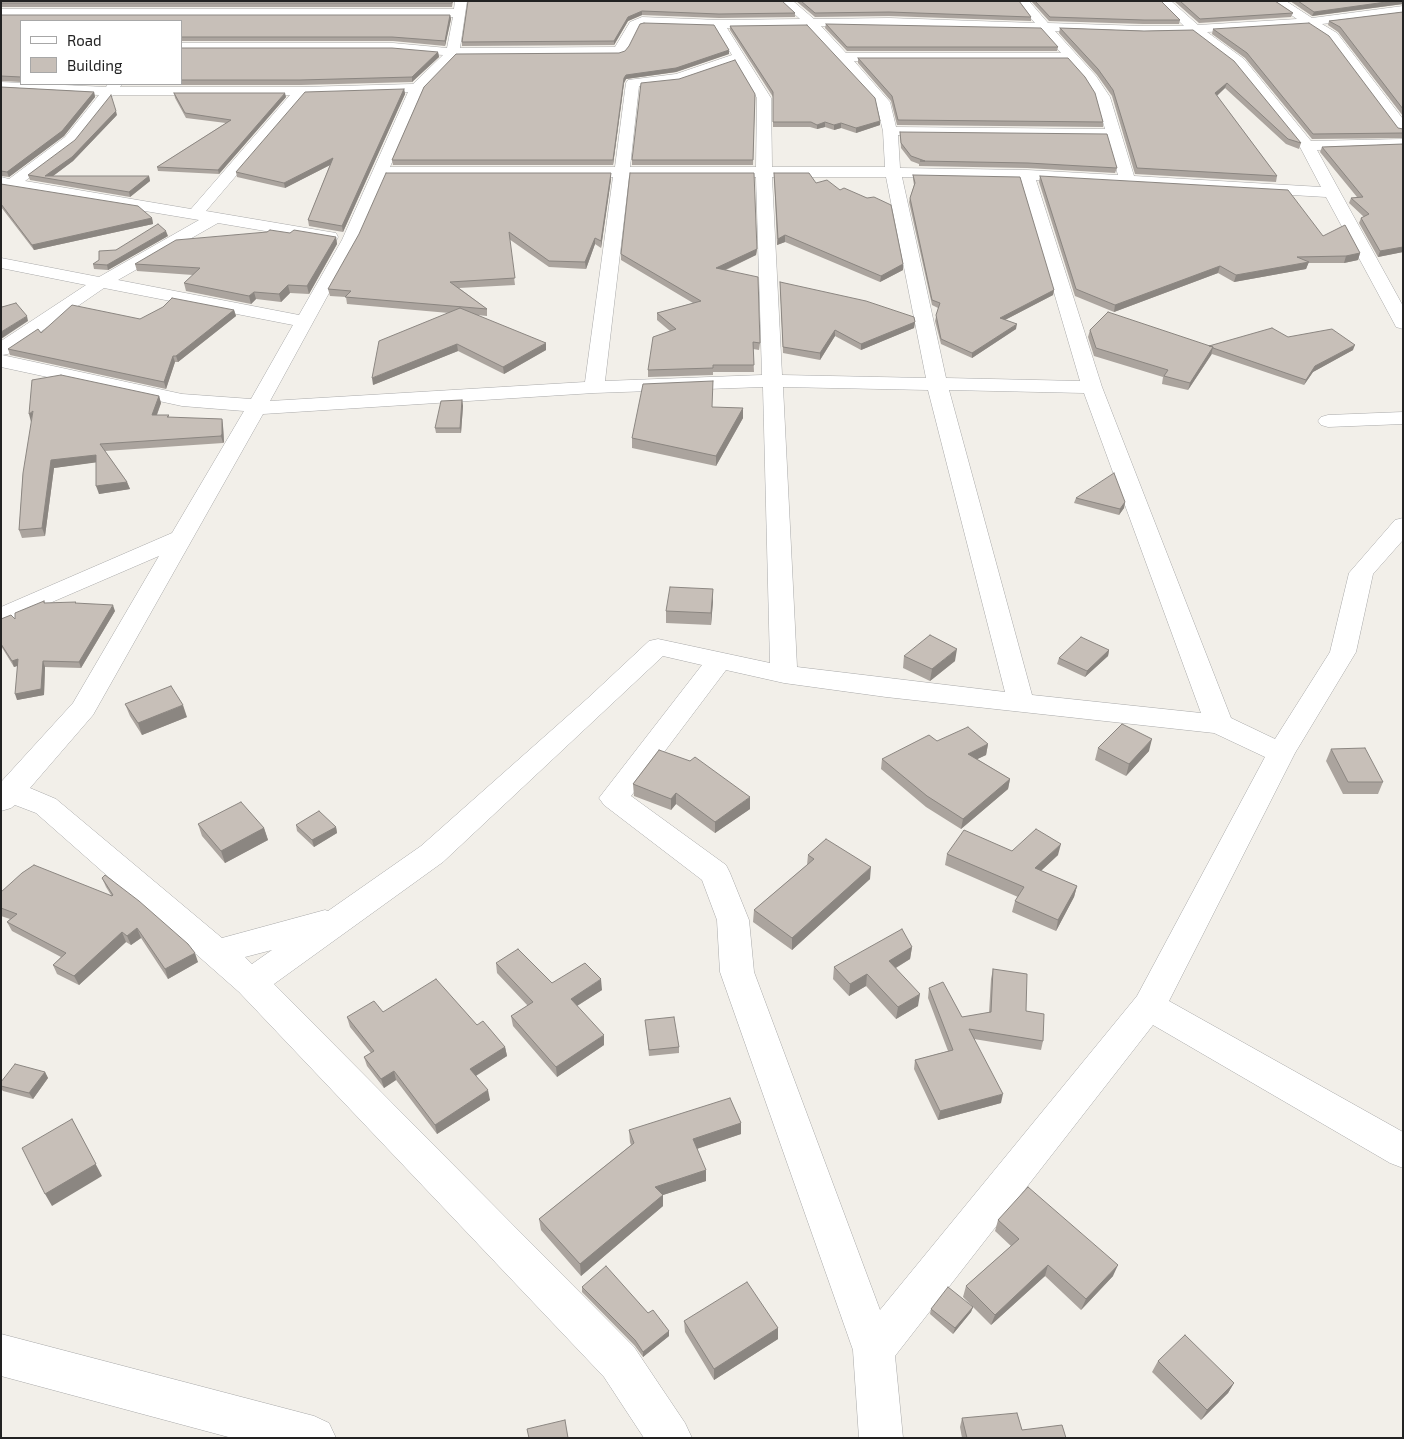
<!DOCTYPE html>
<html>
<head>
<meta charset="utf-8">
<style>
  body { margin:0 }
  #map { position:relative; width:1404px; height:1439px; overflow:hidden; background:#f2efe9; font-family:"Exo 2",sans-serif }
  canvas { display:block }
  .frame { position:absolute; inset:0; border:2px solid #222; pointer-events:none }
  .legend { position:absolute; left:20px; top:20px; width:162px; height:65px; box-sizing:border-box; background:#fff; border:1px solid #a7a7a7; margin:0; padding:6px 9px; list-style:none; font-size:15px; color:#222 }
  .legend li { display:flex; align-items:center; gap:10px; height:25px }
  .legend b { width:25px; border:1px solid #a7a7a7 }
</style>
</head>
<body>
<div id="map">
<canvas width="1404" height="1439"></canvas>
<div class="frame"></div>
<ul class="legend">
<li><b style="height:6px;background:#fff"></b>Road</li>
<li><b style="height:14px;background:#c7bfb8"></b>Building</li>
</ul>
</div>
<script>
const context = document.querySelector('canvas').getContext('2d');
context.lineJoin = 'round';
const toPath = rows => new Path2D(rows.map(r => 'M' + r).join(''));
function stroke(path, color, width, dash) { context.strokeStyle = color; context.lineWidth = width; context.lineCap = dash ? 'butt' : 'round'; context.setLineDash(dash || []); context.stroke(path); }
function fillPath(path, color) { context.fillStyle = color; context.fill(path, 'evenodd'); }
const minor = toPath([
  [455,1,467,1,460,48,615,47,630,22,642,17,719,20,800,19,780,1,793,1,814,19,889,18,1035,23,1016,1,1029,1,1048,23,1143,26,1184,26,1158,1,1171,1,1198,25,1297,19,1271,1,1286,1,1312,18,1403,6,1403,14,1322,24,1337,33,1403,119,1403,133,1398,132,1329,39,1308,26,1207,32,1244,59,1311,141,1403,139,1403,147,1317,150,1403,306,1403,329,1396,327,1394,323,1326,197,1036,180,1102,387,1231,718,1275,739,1330,652,1349,573,1395,520,1403,518,1403,540,1373,574,1356,652,1295,753,1169,1001,1403,1132,1403,1168,1390,1163,1153,1025,895,1356,903,1438,859,1438,853,1350,720,972,717,920,702,880,604,805,599,798,702,665,663,656,443,862,274,984,634,1347,685,1423,692,1438,644,1438,604,1377,239,992,36,813,15,805,11,808,1,811,1,782,73,703,159,556,1,624,1,607,172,533,244,411,182,406,1,367,1,341,86,285,1,268,1,258,99,277,199,220,1,187,1,177,9,179,65,137,99,95,1,90,1,82,106,87,108,84,122,84,120,87,301,87,413,84,443,55,393,51,181,51,181,43,393,43,447,48,453,17,1,17,1,9,454,9,455,1],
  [644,25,715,27,732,55,676,74,628,80,626,83,615,167,390,167,423,90,456,56,619,55,624,54,628,49,639,27,644,25],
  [821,26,889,26,1041,30,1061,53,846,53,821,26],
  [808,27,876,102,883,131,885,167,772,167,771,98,727,28,808,27],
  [1055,31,1143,34,1192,33,1234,65,1300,147,1321,187,1134,176,1110,97,1096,76,1055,31],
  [854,61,1068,61,1086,81,1096,97,1105,129,896,127,890,102,854,61],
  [736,62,757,98,756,167,630,167,639,86,678,82,736,62],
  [408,92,342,240,299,315,118,280,218,223,330,242,336,241,338,237,336,233,330,232,206,211,305,95,408,92],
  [113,95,290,95,191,209,25,181,75,143,113,95],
  [898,135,1107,137,1118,175,1027,170,900,168,898,135],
  [386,177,613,177,585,382,270,401,358,240,386,177],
  [629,177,756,177,762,375,605,381,629,177],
  [772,177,886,177,926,378,782,375,772,177],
  [902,177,1021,180,1080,381,946,378,902,177],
  [104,288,293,325,251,399,182,394,2,355,8,354,104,288],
  [763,387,770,663,658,639,649,641,588,698,421,846,328,911,325,910,222,938,56,799,30,788,93,715,263,414,594,393,763,387],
  [783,387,928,390,1005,692,797,667,783,387],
  [949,390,1084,393,1201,713,1032,695,949,390],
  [726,670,784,683,886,697,1214,733,1265,757,1137,996,880,1310,754,972,749,920,730,873,726,865,631,796,726,670],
  [272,950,252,964,245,957,272,950],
  [1403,412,1403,424,1328,427,1321,425,1318,421,1321,417,1328,415,1403,412],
  [1,1334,314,1416,329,1423,336,1438,232,1438,1,1376,1,1334]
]);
stroke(minor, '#a9a9a9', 1);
fillPath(minor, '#fff');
fillPath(toPath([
  [1,1,453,1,452,7,1,7],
  [468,1,795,13,795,17,719,18,642,15,628,21,614,45,462,46,462,42],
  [796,1,1019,1,1031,17,1031,21,889,16,815,17],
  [1031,1,1161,1,1180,20,1179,24,1143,24,1049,21],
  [1174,1,1275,1,1293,13,1291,17,1199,23],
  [1290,1,1403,1,1403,4,1312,16],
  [1403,12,1403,116,1338,32,1328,25,1329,21],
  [1,15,450,15,451,19,445,46,393,41,181,41,181,21,21,21,21,82,1,81],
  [826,24,1058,47,1057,51,847,51,825,28],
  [730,26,880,125,856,133,841,128,834,130,825,127,817,129,810,127,773,127,773,97,730,30],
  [1060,28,1144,31,1193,30,1301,143,1299,149,1286,144,1225,88,1217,96,1277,176,1276,182,1135,174,1112,96,1097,75,1059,33],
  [1213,29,1398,128,1403,129,1403,138,1312,139,1245,58,1212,34],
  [181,48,438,52,439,57,412,82,301,85,179,85,177,84,181,84],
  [729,54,676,72,626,79,624,83,613,165,393,165,392,160,424,87],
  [858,58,1103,122,1103,127,897,125,891,101,858,63],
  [74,84,106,84,105,85],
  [1,87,94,92,95,97,64,136,9,177,1,176],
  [404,89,405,94,343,232,309,226,308,220,330,165,285,188,237,177,236,172],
  [174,93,286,97,219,174,158,171,157,167,226,123,186,118,175,98],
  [755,94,753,165,632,165,632,160],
  [117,115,73,161,53,176,149,176,150,181,130,197,30,180,28,175],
  [900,132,1117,168,1115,173,1027,168,919,166,919,164,911,161,901,148],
  [1403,144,1403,252,1378,257,1359,223,1361,218,1364,217,1349,203,1351,198,1357,197,1320,152,1322,147],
  [774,173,816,183,867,198,903,270,880,282,785,242,777,245],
  [913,175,1054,290,1053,295,1005,320,1016,329,972,358,941,344,935,321,938,308,932,305,909,202,910,198,914,185,913,179],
  [1040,176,1323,236,1360,253,1358,260,1344,263,1308,263,1306,269,1234,282,1218,273,1114,312,1075,296,1039,182],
  [611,179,601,248,595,244,586,269,549,267,509,239,515,285,459,288,487,309,487,316,477,315,546,350,504,374,458,351,373,385,449,313,347,304,346,297,330,296,328,289],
  [1,184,152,218,153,224,34,250,1,207],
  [290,233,336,237,337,244,309,294,290,293,281,302,256,299,251,304,186,291,184,283,193,275,137,271,135,264],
  [168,236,108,270,94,269,93,264,116,250],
  [757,249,756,255,726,270,760,343,759,350,753,349,754,372,713,372,713,375,648,377,648,370,670,331,657,320,657,313,693,303,621,260,621,254],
  [780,282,915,322,914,328,861,350,835,336,820,360,783,353],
  [234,310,236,316,178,362,175,362,166,389,10,355,8,349,41,333,140,319],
  [1090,330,1209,346,1288,337,1353,350,1313,372,1304,385,1212,354,1188,390,1162,384,1163,377,1094,356,1088,337],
  [159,396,161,403,157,415,169,415,169,418,222,419,223,426,224,442,223,443,105,451,127,482,130,489,99,494,96,462,54,468,45,536,22,538,19,530,23,473],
  [462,400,463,406,461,433,436,433,435,428],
  [743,408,743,418,716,466,632,448,632,438],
  [1076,498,1125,502,1124,508,1119,515,1074,503],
  [44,601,45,603,76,604,115,611,81,668,45,667,44,695,17,700,17,666,14,667,1,646,1,619,15,619],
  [713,601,711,625,666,623,666,611],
  [1109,650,1108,656,1085,677,1057,664,1059,658],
  [904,656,955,661,930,681,903,668],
  [125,704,187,717,142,735,130,716],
  [937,741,988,744,986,755,977,759,1010,779,1008,789,961,829,926,807,881,769,882,759],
  [1098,748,1149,751,1126,776,1095,760],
  [1331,749,1383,782,1378,794,1343,794,1326,761],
  [659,750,750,809,715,833,676,804,671,810,634,796,633,784],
  [198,824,264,828,268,840,225,863,202,836],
  [296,825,336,827,337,833,314,847,297,831],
  [1012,851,1058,855,1041,871,1077,886,1074,897,1056,931,1012,912,1015,901,1018,897,945,865,947,854],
  [808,855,870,879,792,950,753,922,754,910,807,865],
  [102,878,198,962,168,979,141,938,131,945,126,942,79,985,57,974,53,965,61,957,12,931,7,922,10,919,1,916,1,892,111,895,106,887],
  [912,947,910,959,896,968,918,1006,896,1019,866,986,849,996,833,979,834,967],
  [496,963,552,983,602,990,577,1006,604,1045,557,1077,513,1026,511,1016,528,1006,497,973],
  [993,969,1026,1011,1043,1041,1041,1050,974,1039,1001,1103,938,1120,914,1069,915,1060,948,1051,928,998,929,988,962,1017,989,1013,991,979],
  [383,1012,477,1025,505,1047,507,1056,476,1076,490,1100,437,1134,396,1080,384,1088,367,1066,364,1057,371,1053,350,1027,347,1017],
  [646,1026,679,1047,679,1053,649,1056],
  [45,1072,48,1078,33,1099,3,1091,1,1089,1,1082],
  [741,1123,741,1134,697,1149,706,1181,663,1195,663,1206,581,1276,541,1230,539,1219,631,1145,630,1142,629,1130],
  [998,1220,1113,1276,1081,1310,1045,1276,991,1325,973,1307,971,1312,953,1334,930,1314,931,1309,973,1307,963,1297,966,1286,1011,1246,995,1231],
  [582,1287,669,1331,669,1336,643,1357,635,1346,582,1292],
  [684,1321,778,1328,778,1339,714,1380,685,1332],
  [1158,1361,1234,1383,1228,1393,1201,1420,1152,1372],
  [962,1418,1022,1430,1066,1438,962,1438,960,1427]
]), '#aba49e');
fillPath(toPath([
  [1393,1,1403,1,1403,4,1312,16,1314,12],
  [642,11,642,15,628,21,614,45,614,41,628,17],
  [450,15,451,19,445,46,445,41],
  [729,50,729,54,676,72,626,79,624,83,613,165,613,160,624,78,626,75],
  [438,52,439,57,412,82,412,77],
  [1227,83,1225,88,1213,99,1215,93],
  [404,89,405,94,343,232,342,226],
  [94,92,95,97,64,136,9,177,7,172],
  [285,93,286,97,219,174,218,170],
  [116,111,117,115,73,161,49,179,45,176],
  [880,121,880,125,856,133,856,128],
  [825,122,825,127,817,129,817,125],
  [841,123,841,128,834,130,834,125],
  [333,158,334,163,285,188,284,183],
  [611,173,611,179,601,248,601,241],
  [149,176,150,181,130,197,129,192],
  [152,218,153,224,34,250,32,245],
  [166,231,168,236,108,270,107,265],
  [785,235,785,242,777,245,778,239],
  [336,237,337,244,309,294,307,286],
  [595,238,595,244,586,269,585,262],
  [1403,247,1403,252,1378,257,1380,251],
  [757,249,756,255,716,274,716,268],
  [1360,253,1358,260,1344,263,1346,256],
  [1309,262,1306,269,1234,282,1236,275],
  [903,264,903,270,880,282,881,276],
  [1220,266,1218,273,1114,312,1115,305],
  [288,285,290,293,281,302,279,294],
  [1054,290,1053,295,999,323,1000,318],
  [254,292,256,299,251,304,249,296],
  [234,310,236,316,178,362,176,356],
  [27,316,28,321,1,339,1,332],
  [915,322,914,328,861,350,861,344],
  [1017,324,1016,329,972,358,972,353],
  [835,330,835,336,820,360,820,353],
  [546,343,546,350,504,374,503,367],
  [457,344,458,351,373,385,372,378],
  [1355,345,1353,350,1313,372,1304,385,1306,380,1315,366],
  [1213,347,1211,355,1188,390,1190,383],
  [173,356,175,362,166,389,164,382],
  [159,396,161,403,154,422,152,415],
  [462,400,463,406,461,433,460,428],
  [743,408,743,418,716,466,716,456],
  [33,411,31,422,29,414],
  [222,419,223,426,224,442,223,443,221,436],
  [96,455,99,462,54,468,45,536,42,528,51,460],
  [127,482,130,489,99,494,96,486],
  [1125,502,1124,508,1119,515,1120,509],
  [713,589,713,601,711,625,711,613],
  [113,605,115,611,81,668,79,662],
  [957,649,955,661,930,681,932,669],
  [1109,650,1108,656,1085,677,1087,671],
  [18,659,20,665,14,667,12,661],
  [43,661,45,667,44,695,17,700,15,694],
  [183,705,187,717,142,735,138,723],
  [1152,739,1149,751,1126,776,1129,764],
  [988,744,986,755,967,764,968,754],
  [1010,779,1008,789,961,829,963,819],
  [676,793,676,804,671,810,671,799],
  [750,797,750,809,715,833,715,822],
  [336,827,337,833,314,847,312,840],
  [264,828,268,840,225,863,221,851],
  [1061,844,1058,855,1032,879,1035,868],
  [871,867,870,879,792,950,792,938],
  [1077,886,1074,897,1056,931,1058,920],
  [137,928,141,938,131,945,127,936],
  [122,932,126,942,79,985,74,976],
  [912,947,910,959,887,973,889,961],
  [195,953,198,962,168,979,165,969],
  [867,974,866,986,849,996,850,984],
  [601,979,602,990,572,1009,571,999],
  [920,994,918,1006,896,1019,898,1007],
  [604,1035,604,1045,557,1077,556,1067],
  [505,1047,507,1056,472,1078,470,1069],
  [394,1071,396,1080,384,1088,381,1079],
  [45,1072,48,1078,33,1099,29,1093],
  [488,1090,490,1100,437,1134,435,1125],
  [1003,1094,1001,1103,938,1120,940,1111],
  [72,1119,102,1176,52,1206,45,1194],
  [741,1123,741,1134,693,1150,693,1139],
  [706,1170,706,1181,663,1195,663,1206,581,1276,580,1264,655,1187],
  [1048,1265,1045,1276,991,1325,995,1315],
  [1118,1265,1113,1276,1081,1310,1086,1299],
  [973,1307,971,1312,953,1334,955,1328],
  [778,1328,778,1339,714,1380,714,1369],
  [669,1331,669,1336,643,1357,643,1352],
  [1234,1383,1228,1393,1201,1420,1207,1410]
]), '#8b8681');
const building = toPath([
  [1,1,452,1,452,3,1,3,1,1],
  [468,1,782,1,795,13,719,14,642,11,628,17,614,41,462,42,468,1],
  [801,1,1019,1,1031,17,889,12,815,13,801,1],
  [1035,1,1161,1,1180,20,1144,20,1050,17,1035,1],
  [1180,1,1275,1,1293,13,1200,19,1180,1],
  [1298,1,1393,1,1314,12,1298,1],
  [1403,12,1403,109,1340,27,1329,21,1403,12],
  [1,15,450,15,445,41,392,37,181,37,181,21,21,21,21,77,1,76,1,15],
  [644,23,714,25,729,50,676,68,626,75,624,78,613,160,392,160,424,87,456,54,619,53,625,51,629,46,640,24,644,23],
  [1309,23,1329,36,1398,128,1403,129,1403,133,1313,134,1247,53,1213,29,1309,23],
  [826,24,1041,28,1058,47,847,47,826,24],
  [807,25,875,98,880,121,856,128,841,123,834,125,825,122,817,125,811,122,773,122,773,92,730,26,807,25],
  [1060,28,1144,31,1193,30,1234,61,1301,143,1288,139,1227,83,1215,93,1277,176,1137,168,1113,90,1098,69,1060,28],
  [181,48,392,48,438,52,412,77,300,80,181,80,181,48],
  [858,58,1068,58,1085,77,1095,93,1103,122,898,120,892,96,858,58],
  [735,60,755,94,753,160,632,160,641,83,679,79,735,60],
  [1,87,94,92,62,131,7,172,1,171,1,87],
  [404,89,342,226,308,220,333,158,284,183,236,172,305,92,404,89],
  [174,93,285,93,218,170,157,167,231,120,185,113,174,93],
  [111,95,116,111,72,157,45,176,149,176,129,192,28,175,75,140,111,95],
  [900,132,1107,134,1117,168,1028,163,920,161,925,161,911,156,901,143,900,132],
  [1403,144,1403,247,1380,251,1361,218,1369,214,1351,198,1363,197,1322,147,1403,144],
  [386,173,611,173,601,241,595,238,585,262,549,261,509,232,515,278,450,282,487,309,345,297,351,291,328,289,359,234,386,173],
  [630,173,754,173,757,249,716,268,758,277,760,343,753,342,754,365,713,365,713,368,648,370,653,337,676,329,657,313,701,301,621,254,630,173],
  [774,173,809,173,816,183,827,180,840,190,844,188,867,198,874,197,891,205,903,264,881,276,785,235,778,239,774,173],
  [913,175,1020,177,1054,290,1000,318,1017,324,972,353,941,339,936,315,940,303,932,300,910,198,915,183,913,175],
  [1040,176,1288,190,1323,236,1345,225,1360,253,1346,256,1297,257,1309,262,1236,275,1220,266,1115,305,1076,289,1040,176],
  [1,184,138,206,152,218,32,245,1,204,1,184],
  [158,224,166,231,107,265,93,264,99,260,99,251,116,250,158,224],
  [270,230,290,233,294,230,336,237,307,286,288,285,279,294,254,292,249,296,184,283,200,268,135,264,176,240,267,232,270,230],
  [780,282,866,301,914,317,915,322,861,344,835,330,820,353,783,347,780,282],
  [172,298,234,310,176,356,173,356,164,382,8,349,38,329,41,333,72,305,140,319,163,307,172,298],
  [16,303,27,316,1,332,1,305,2,307,16,303],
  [460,308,546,343,503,367,457,344,372,378,379,341,460,308],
  [1108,312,1213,347,1190,383,1164,376,1168,370,1096,348,1090,330,1108,312],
  [1272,328,1288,337,1332,329,1355,345,1315,366,1306,380,1213,348,1213,347,1209,346,1272,328],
  [61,375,159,396,152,415,169,415,167,417,222,419,222,434,221,436,100,444,127,482,96,486,96,455,51,460,42,528,19,530,23,473,33,411,29,414,32,380,61,375],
  [713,381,712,407,743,408,716,456,632,438,643,384,713,381],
  [462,400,460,428,435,428,441,401,462,400],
  [1114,473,1125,502,1120,509,1076,498,1114,473],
  [670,587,713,589,711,613,666,611,670,587],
  [44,601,44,603,76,602,75,603,113,605,79,662,43,661,41,689,15,694,18,659,12,661,1,644,1,619,11,615,15,619,15,613,44,601],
  [930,635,957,649,932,669,904,656,930,635],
  [1081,637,1109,650,1087,671,1059,658,1081,637],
  [171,686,183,705,138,723,125,704,171,686],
  [1122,724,1152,739,1129,764,1098,748,1122,724],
  [968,727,988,744,968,754,1010,779,963,819,927,796,882,759,929,735,937,741,968,727],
  [1365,748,1383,782,1348,782,1331,749,1365,748],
  [659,750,690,761,695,757,750,797,715,822,676,793,671,799,633,784,659,750],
  [241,802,264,828,221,851,198,824,241,802],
  [319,811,336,827,312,840,296,825,319,811],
  [1036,829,1061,844,1035,868,1077,886,1058,920,1015,901,1024,887,947,854,964,830,1012,851,1036,829],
  [826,839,871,867,792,938,754,910,814,859,808,855,826,839],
  [34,865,112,896,113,895,102,878,105,875,139,901,188,944,195,953,165,969,137,928,127,936,122,932,74,976,53,965,66,953,7,922,17,914,1,908,1,892,22,873,34,865],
  [902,929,912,947,889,961,920,994,898,1007,867,974,850,984,834,967,902,929],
  [518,949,552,983,585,963,601,979,571,999,604,1035,556,1067,511,1016,533,1002,496,963,518,949],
  [993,969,1027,974,1026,1011,1044,1014,1043,1041,969,1029,1003,1094,940,1111,915,1060,953,1050,929,988,943,982,962,1017,991,1012,993,969],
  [436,979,477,1025,483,1021,505,1047,470,1069,488,1090,435,1125,394,1071,381,1079,364,1057,374,1051,347,1017,374,1001,383,1012,436,979],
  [674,1017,679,1047,649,1050,645,1020,674,1017],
  [15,1064,45,1072,29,1093,1,1086,1,1082,15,1064],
  [730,1098,741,1123,693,1139,706,1170,655,1187,663,1195,580,1264,539,1219,634,1143,629,1130,730,1098],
  [72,1119,96,1164,45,1194,22,1148,72,1119],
  [1028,1187,1118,1265,1086,1299,1048,1265,995,1315,966,1286,1019,1239,998,1220,1028,1187],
  [606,1266,648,1313,653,1310,669,1331,643,1352,635,1340,582,1287,606,1266],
  [747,1282,778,1328,714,1369,684,1321,747,1282],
  [948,1287,973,1307,955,1328,931,1309,948,1287],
  [1185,1335,1234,1383,1207,1410,1158,1361,1185,1335],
  [1017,1413,1022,1430,1062,1425,1066,1438,967,1438,962,1418,1017,1413],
  [565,1420,568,1438,529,1438,527,1429,565,1420]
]);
fillPath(building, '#c7bfb8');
stroke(building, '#8b8681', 1);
</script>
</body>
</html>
